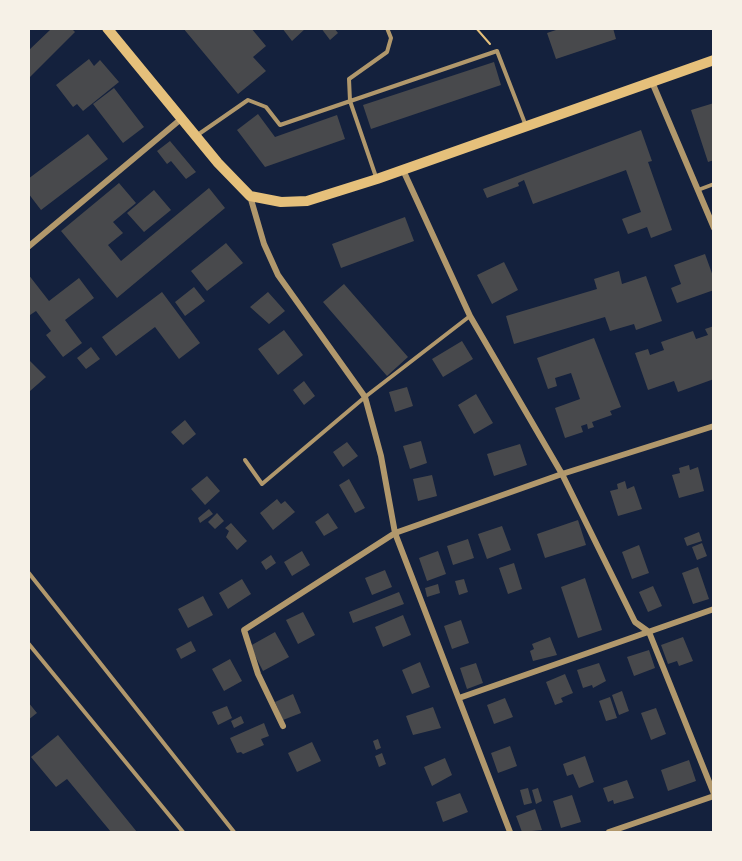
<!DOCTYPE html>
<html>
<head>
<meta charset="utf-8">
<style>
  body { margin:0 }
  #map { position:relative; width:742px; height:861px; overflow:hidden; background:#14213d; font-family:"Alegreya Sans",sans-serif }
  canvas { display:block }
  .frame { position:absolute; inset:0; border:30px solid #f6f1e7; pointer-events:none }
</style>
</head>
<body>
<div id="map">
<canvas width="742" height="861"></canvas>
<div class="frame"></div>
</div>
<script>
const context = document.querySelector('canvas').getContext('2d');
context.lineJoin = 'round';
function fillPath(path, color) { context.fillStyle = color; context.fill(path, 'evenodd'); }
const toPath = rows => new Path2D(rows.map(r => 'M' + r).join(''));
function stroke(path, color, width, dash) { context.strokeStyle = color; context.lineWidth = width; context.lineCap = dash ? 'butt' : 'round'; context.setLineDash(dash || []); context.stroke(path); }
fillPath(toPath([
  [48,28,71,28,75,32,28,79,28,51,50,30],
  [183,28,251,28,266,46,253,57,266,71,238,94],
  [282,28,306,28,292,41],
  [321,28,334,28,338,33,330,40],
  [562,28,613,28,616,39,556,59,547,33],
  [89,59,94,66,100,60,119,82,83,111,77,104,73,107,56,85],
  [494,62,501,85,371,129,363,105],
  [114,88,144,127,123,143,93,104],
  [714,103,714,160,708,162,691,110],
  [258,114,275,137,337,115,345,139,265,167,237,130],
  [641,130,652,161,648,162,672,230,651,238,647,227,628,234,622,219,641,212,626,170,533,204,524,180,518,183,519,186,487,198,483,189],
  [88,134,108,159,41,210,28,193,28,179],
  [170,141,196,172,186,179,171,161,167,164,157,151],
  [119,183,136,203,113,222,123,233,108,245,121,261,209,188,225,208,117,298,61,231],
  [154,190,171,210,144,232,127,213],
  [405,217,414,241,341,268,332,244],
  [226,243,243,263,207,291,191,271],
  [705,254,714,279,714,290,677,303,671,288,681,284,674,265],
  [504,262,518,290,492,304,477,275],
  [619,271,622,284,646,276,662,321,636,330,634,324,610,331,605,317,514,344,506,316,597,289,594,279],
  [28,274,49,301,79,278,94,298,65,320,82,343,63,357,46,335,51,331,36,311,30,315,28,314],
  [344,284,408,357,387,376,323,302],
  [194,287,205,301,185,316,175,302],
  [162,292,200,343,179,359,155,327,116,356,102,337],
  [268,292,285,311,269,324,250,307],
  [714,326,714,379,678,392,674,381,648,390,635,353,648,349,650,355,664,350,661,342,693,331,696,339,708,335,705,329],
  [284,330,303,355,278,375,258,349],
  [594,338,621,407,610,411,612,415,592,422,594,427,588,429,587,424,581,426,583,432,565,438,555,408,580,399,571,373,555,378,557,386,548,389,537,358],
  [462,341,473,359,443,377,432,359],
  [91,347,100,359,86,369,77,358],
  [28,359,46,377,30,391,28,390],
  [304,381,315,396,304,405,293,390],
  [407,387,413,406,395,412,389,392],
  [476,394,493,423,474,434,458,405],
  [185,420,196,434,183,445,171,432],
  [421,441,427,463,410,469,403,446],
  [347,442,358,456,343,467,333,452],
  [520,444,527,465,494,476,487,454],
  [689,465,690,470,698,467,704,491,679,498,672,475,680,473,679,468],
  [432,475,437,496,418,501,413,479],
  [207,476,220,491,205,505,191,489],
  [349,479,365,508,355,513,339,485],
  [625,481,627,489,634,486,642,509,618,516,610,491,618,489,617,484],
  [277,499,281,504,285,501,295,512,273,530,260,513],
  [209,509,213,514,200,523,198,518],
  [217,513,224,521,215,529,208,522],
  [328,513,338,528,324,536,315,522],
  [578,520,586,545,545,558,537,534],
  [231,523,247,541,237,550,226,537,229,531,225,528],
  [502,526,511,550,487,559,478,534],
  [699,532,702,541,687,546,684,538],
  [468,539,474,558,453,565,447,546],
  [702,543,707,556,697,560,692,547],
  [639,545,649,573,632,579,622,552],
  [302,551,310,565,292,576,284,562],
  [438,551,446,574,427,581,419,558],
  [271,555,276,563,266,570,261,562],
  [514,563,522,589,508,594,499,568],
  [698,567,709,599,693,604,682,573],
  [385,570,392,587,372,595,365,578],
  [585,578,602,630,578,638,561,587],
  [242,579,251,594,228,609,219,593],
  [464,579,468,592,459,595,455,581],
  [438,584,440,593,427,597,425,588],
  [653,586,662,606,648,612,639,592],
  [399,592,404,604,353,623,349,612],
  [203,596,213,615,188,628,178,609],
  [303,612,315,635,298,644,286,620],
  [403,615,411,635,383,647,375,627],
  [461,620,469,643,452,649,444,626],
  [275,632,289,657,263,671,250,646],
  [550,637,557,655,533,661,530,651,534,649,532,644],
  [683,637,693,661,679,666,677,661,668,664,661,645],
  [191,641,196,651,181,659,176,649],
  [649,650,655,668,634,676,627,657],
  [230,659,242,681,224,691,212,669],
  [420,662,430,687,412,694,402,670],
  [476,663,483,683,467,689,460,668],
  [599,663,606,681,593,688,592,685,583,688,577,670],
  [565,674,573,693,561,698,563,702,555,705,546,682],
  [622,691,629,711,619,715,612,695],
  [293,694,301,713,283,720,275,702],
  [610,697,617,718,606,721,599,701],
  [505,698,513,717,494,724,487,705],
  [28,702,37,713,28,720],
  [227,706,232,718,218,725,212,712],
  [433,707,441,728,413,735,406,716],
  [656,708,666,734,651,740,641,713],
  [241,716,244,723,234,728,231,721],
  [264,723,269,736,261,739,264,745,243,754,241,752,237,753,230,738],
  [58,735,137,832,111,832,67,779,56,787,31,757],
  [378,739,381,748,376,750,373,741],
  [312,742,321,761,297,772,288,753],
  [510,746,517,766,498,773,491,753],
  [382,753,386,764,379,767,375,756],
  [585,756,594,782,579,788,573,774,567,776,563,764],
  [445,758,452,775,432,786,424,767],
  [689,760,696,781,668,791,661,770],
  [627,780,634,798,614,804,613,800,608,802,603,788],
  [528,788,532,803,524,805,520,790],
  [538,788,542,801,536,804,532,790],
  [460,793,468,812,443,822,436,802],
  [572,795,581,822,561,828,553,801],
  [535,809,542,830,522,832,516,816]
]), '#48494c');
stroke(toPath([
  [476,28,490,44]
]), '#e5c07b', 2);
stroke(toPath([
  [196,136,248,100,266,107,280,125,497,51,526,126],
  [376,177,350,101,349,79,387,52,391,38,387,28],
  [698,190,714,184],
  [245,460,262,484,365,397,470,316],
  [28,572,234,832],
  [28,643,183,832]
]), '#b1986c', 4);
stroke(toPath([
  [652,82,714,228],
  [403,170,470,316,562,474,635,622,649,632,714,794],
  [250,196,264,244,278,275,365,397,381,456,395,533,510,832],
  [28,247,181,119],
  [459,698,714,609],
  [283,726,258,674,244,630,395,533,562,474,714,426],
  [609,832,714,796]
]), '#b1986c', 6);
stroke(toPath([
  [107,28,218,163,250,196,281,202,307,201,377,179,714,60]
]), '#e5c07b', 10);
</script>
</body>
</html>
